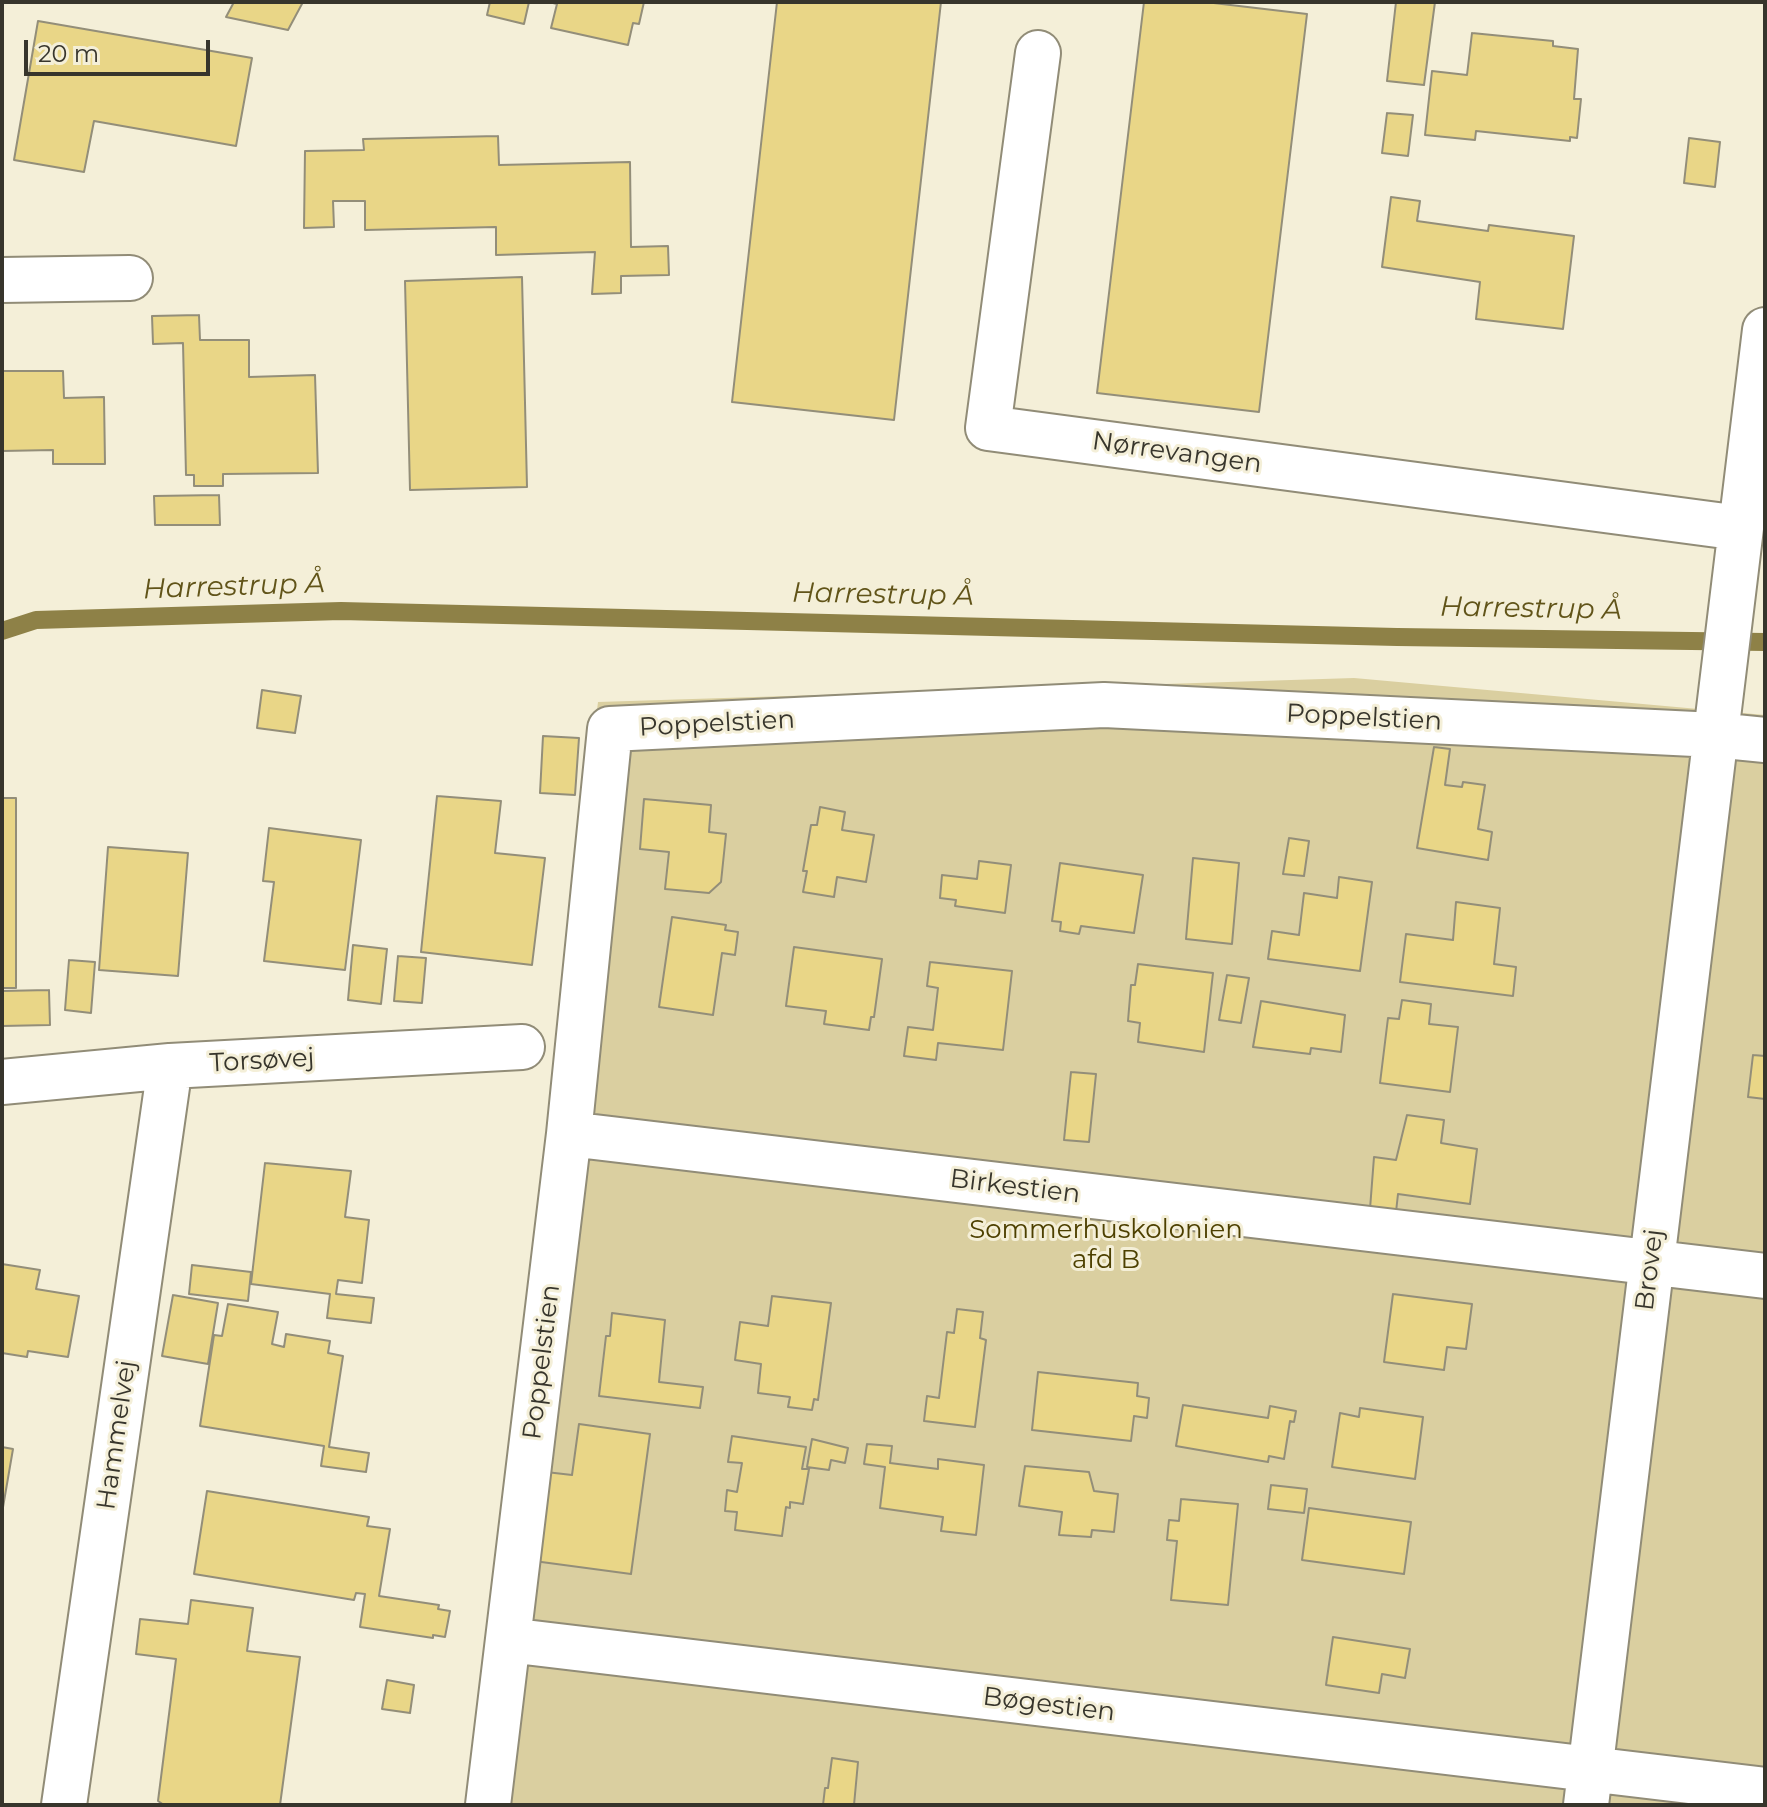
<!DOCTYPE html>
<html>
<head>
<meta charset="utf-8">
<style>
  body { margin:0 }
  #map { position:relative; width:1767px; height:1807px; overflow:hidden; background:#f4efd8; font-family:Montserrat,sans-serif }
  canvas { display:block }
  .frame { position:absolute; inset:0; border:4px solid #37352c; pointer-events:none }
  .scale { position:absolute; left:24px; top:40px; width:186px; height:36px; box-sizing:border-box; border:4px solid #37352c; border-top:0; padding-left:10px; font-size:24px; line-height:28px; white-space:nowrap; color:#37352c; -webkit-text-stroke:6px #f4efd8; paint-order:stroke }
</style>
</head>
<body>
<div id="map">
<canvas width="1767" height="1807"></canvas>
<div class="frame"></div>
<div class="scale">20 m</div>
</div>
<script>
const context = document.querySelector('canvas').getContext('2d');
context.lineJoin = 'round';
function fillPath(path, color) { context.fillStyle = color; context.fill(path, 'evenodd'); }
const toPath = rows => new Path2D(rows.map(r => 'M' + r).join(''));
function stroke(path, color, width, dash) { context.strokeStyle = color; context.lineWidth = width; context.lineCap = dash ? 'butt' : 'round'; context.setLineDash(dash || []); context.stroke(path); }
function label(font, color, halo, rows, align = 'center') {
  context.font = font + ' Montserrat,sans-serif'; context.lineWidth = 6; context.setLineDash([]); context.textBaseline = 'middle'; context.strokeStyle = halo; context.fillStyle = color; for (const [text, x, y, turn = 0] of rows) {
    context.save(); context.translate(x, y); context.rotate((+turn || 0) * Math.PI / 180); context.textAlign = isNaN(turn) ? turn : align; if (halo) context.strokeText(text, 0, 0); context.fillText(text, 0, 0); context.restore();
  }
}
fillPath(toPath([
  [1354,678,1765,715,1765,1805,466,1805,598,702]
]), '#dacfa0');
stroke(toPath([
  [2,631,36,620,341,611,1397,637,1765,642]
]), '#8e8147', 18);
const building = toPath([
  [234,2,303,2,288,30,226,17,234,2],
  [490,2,529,2,524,24,487,15,490,2],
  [549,2,644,2,639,24,633,23,628,45,551,28,557,4,549,2],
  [777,2,941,2,894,420,732,402,777,2],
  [1144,2,1205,2,1307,14,1259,412,1097,393,1144,2],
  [1396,2,1435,2,1424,85,1387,81,1396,2],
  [38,21,252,58,236,146,94,121,84,172,14,160,38,21],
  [1472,33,1553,41,1553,46,1578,49,1574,99,1581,99,1577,138,1570,137,1570,141,1476,131,1475,140,1425,135,1432,71,1467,75,1472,33],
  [1387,113,1413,115,1408,156,1382,153,1387,113],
  [498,136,499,165,630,162,631,247,668,246,669,275,621,276,621,293,592,294,595,252,496,255,496,227,365,230,365,201,333,201,334,227,304,228,305,151,364,150,363,139,498,136],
  [1689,138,1720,142,1715,187,1684,183,1689,138],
  [1391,197,1420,201,1417,221,1488,231,1489,225,1574,236,1563,329,1476,319,1480,282,1382,267,1391,197],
  [522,277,527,487,410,490,405,281,522,277],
  [199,315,200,340,249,340,249,377,315,375,318,473,223,474,223,486,194,486,194,475,186,475,183,343,153,344,152,316,199,315],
  [2,371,63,371,64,398,104,397,105,464,53,464,53,450,2,451,2,371],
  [219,495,220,525,155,525,154,496,219,495],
  [262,690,301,696,295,733,257,728,262,690],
  [543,736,579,738,575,795,540,793,543,736],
  [1434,747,1450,749,1445,785,1462,787,1463,782,1485,785,1478,829,1492,832,1488,860,1417,848,1434,747],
  [437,796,501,801,495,853,545,858,532,965,421,952,437,796],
  [2,798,16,798,16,988,2,988,2,798],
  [644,799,711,805,709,832,726,834,721,882,709,893,665,889,669,852,640,849,644,799],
  [820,807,845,812,842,830,874,835,866,882,837,877,834,897,803,892,807,871,803,871,811,825,817,825,820,807],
  [269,828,361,840,345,970,264,961,274,882,263,881,269,828],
  [1289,838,1309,841,1304,876,1283,874,1289,838],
  [108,847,188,853,178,976,99,970,108,847],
  [1193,858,1239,863,1232,944,1186,939,1193,858],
  [979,861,1011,865,1005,913,955,906,956,900,940,898,942,875,977,879,979,861],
  [1060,863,1143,875,1134,933,1081,926,1079,934,1060,931,1061,922,1052,921,1060,863],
  [1339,877,1372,882,1360,971,1268,959,1272,931,1299,935,1304,893,1337,898,1339,877],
  [1456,902,1500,908,1494,964,1516,967,1513,996,1400,982,1406,934,1453,940,1456,902],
  [672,917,726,925,725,930,738,932,735,955,722,953,713,1015,659,1007,672,917],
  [353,945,387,949,381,1004,348,1000,353,945],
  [794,947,882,959,874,1017,871,1017,869,1030,824,1024,826,1011,786,1006,794,947],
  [398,956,426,958,422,1003,394,1001,398,956],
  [69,960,95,962,91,1013,65,1010,69,960],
  [930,962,1012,971,1003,1050,938,1043,936,1060,904,1056,908,1027,933,1030,938,988,927,986,930,962],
  [1138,964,1213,973,1204,1052,1138,1042,1140,1023,1128,1021,1131,985,1135,985,1138,964],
  [1227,975,1249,978,1241,1023,1219,1020,1227,975],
  [49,990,50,1025,2,1026,2,991,49,990],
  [1402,1000,1431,1004,1429,1024,1458,1027,1450,1092,1380,1083,1388,1018,1399,1019,1402,1000],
  [1261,1001,1345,1015,1341,1052,1311,1048,1310,1054,1253,1047,1261,1001],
  [1753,1055,1765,1056,1765,1099,1748,1097,1753,1055],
  [1071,1072,1096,1074,1089,1142,1064,1140,1071,1072],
  [1407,1115,1444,1120,1441,1143,1477,1149,1470,1204,1398,1194,1396,1212,1370,1209,1374,1157,1396,1160,1407,1115],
  [265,1163,351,1171,345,1217,369,1220,362,1283,338,1280,336,1294,374,1298,371,1323,327,1318,330,1294,251,1284,265,1163],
  [2,1264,40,1270,36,1289,79,1296,68,1357,28,1351,27,1357,2,1353,2,1264],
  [192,1265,251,1272,248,1301,189,1294,192,1265],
  [1393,1294,1472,1304,1466,1349,1447,1347,1444,1370,1384,1362,1393,1294],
  [173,1295,218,1303,208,1364,162,1356,173,1295],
  [772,1296,831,1303,818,1400,814,1399,812,1410,788,1407,790,1397,758,1393,761,1364,735,1360,740,1322,768,1326,772,1296],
  [228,1304,278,1312,272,1344,284,1347,286,1334,330,1341,328,1353,343,1356,329,1447,369,1453,366,1472,321,1466,324,1446,200,1426,214,1335,222,1336,228,1304],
  [957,1309,983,1312,980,1338,986,1340,975,1427,924,1421,927,1396,939,1398,947,1332,954,1333,957,1309],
  [612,1313,665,1320,659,1382,703,1387,700,1408,599,1396,606,1336,610,1336,612,1313],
  [1038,1372,1138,1383,1137,1396,1149,1398,1147,1418,1134,1416,1131,1441,1032,1430,1038,1372],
  [1183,1405,1268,1418,1270,1406,1296,1411,1294,1422,1290,1421,1284,1459,1269,1456,1268,1462,1176,1446,1183,1405],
  [1360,1408,1423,1417,1415,1479,1332,1467,1340,1413,1359,1417,1360,1408],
  [579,1424,650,1434,631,1574,534,1561,546,1472,572,1475,579,1424],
  [732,1436,806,1447,802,1469,809,1469,803,1504,790,1502,790,1508,786,1507,782,1536,735,1530,737,1512,725,1511,727,1490,737,1492,742,1463,728,1462,732,1436],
  [812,1439,848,1448,845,1463,831,1460,829,1470,807,1467,812,1439],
  [867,1444,892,1446,890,1463,938,1469,938,1459,984,1465,976,1535,941,1531,943,1517,880,1508,885,1467,864,1464,867,1444],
  [2,1447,13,1449,2,1513,2,1447],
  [1025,1466,1089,1472,1094,1491,1118,1494,1114,1532,1092,1530,1091,1537,1059,1535,1062,1512,1019,1506,1025,1466],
  [1271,1485,1307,1489,1304,1513,1268,1509,1271,1485],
  [207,1491,369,1517,367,1526,390,1529,379,1596,439,1605,438,1609,450,1611,445,1637,433,1635,433,1638,360,1627,365,1594,356,1593,354,1600,194,1574,207,1491],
  [1181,1499,1238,1504,1228,1605,1171,1600,1177,1541,1167,1540,1169,1520,1179,1521,1181,1499],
  [1309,1508,1411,1522,1404,1574,1302,1560,1309,1508],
  [191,1600,253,1608,247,1651,300,1657,280,1805,164,1805,158,1801,176,1659,136,1654,140,1619,188,1624,191,1600],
  [1333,1637,1410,1649,1405,1678,1382,1674,1379,1693,1326,1685,1333,1637],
  [387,1680,414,1685,410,1713,382,1709,387,1680],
  [832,1758,858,1762,854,1805,823,1805,825,1788,828,1788,832,1758]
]);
fillPath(building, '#e9d687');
stroke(building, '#938e79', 2);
const minor = toPath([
  [1038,53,988,428,1740,528],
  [2,280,130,278],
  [2,1082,170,1066,522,1047],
  [569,1134,1765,1276],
  [508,1640,1765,1790],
  [64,1805,170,1066],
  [488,1805,569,1134,610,729,1104,705,1715,735,1765,740],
  [1586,1805,1765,330]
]);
stroke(minor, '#918c77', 48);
stroke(minor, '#fff', 44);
label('26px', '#37352c', '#f4efd8', [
  ["Nørrevangen",1177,453,8],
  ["Poppelstien",1364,718,3],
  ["Poppelstien",717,724,-3],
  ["Torsøvej",262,1061,-3],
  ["Birkestien",1015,1187,7],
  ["Brovej",1650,1270,-83],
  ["Poppelstien",542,1362,-83],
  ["Hammelvej",117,1435,-82],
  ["Bøgestien",1049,1705,7]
]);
label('26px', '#4d4000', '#f4efd8', [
  ["Sommerhuskolonien",1106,1230],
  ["afd B",1106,1260]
]);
label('italic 28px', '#615419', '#f4efd8', [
  ["Harrestrup Å",234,587,-2],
  ["Harrestrup Å",883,595,1],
  ["Harrestrup Å",1531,609,1]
]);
</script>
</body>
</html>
